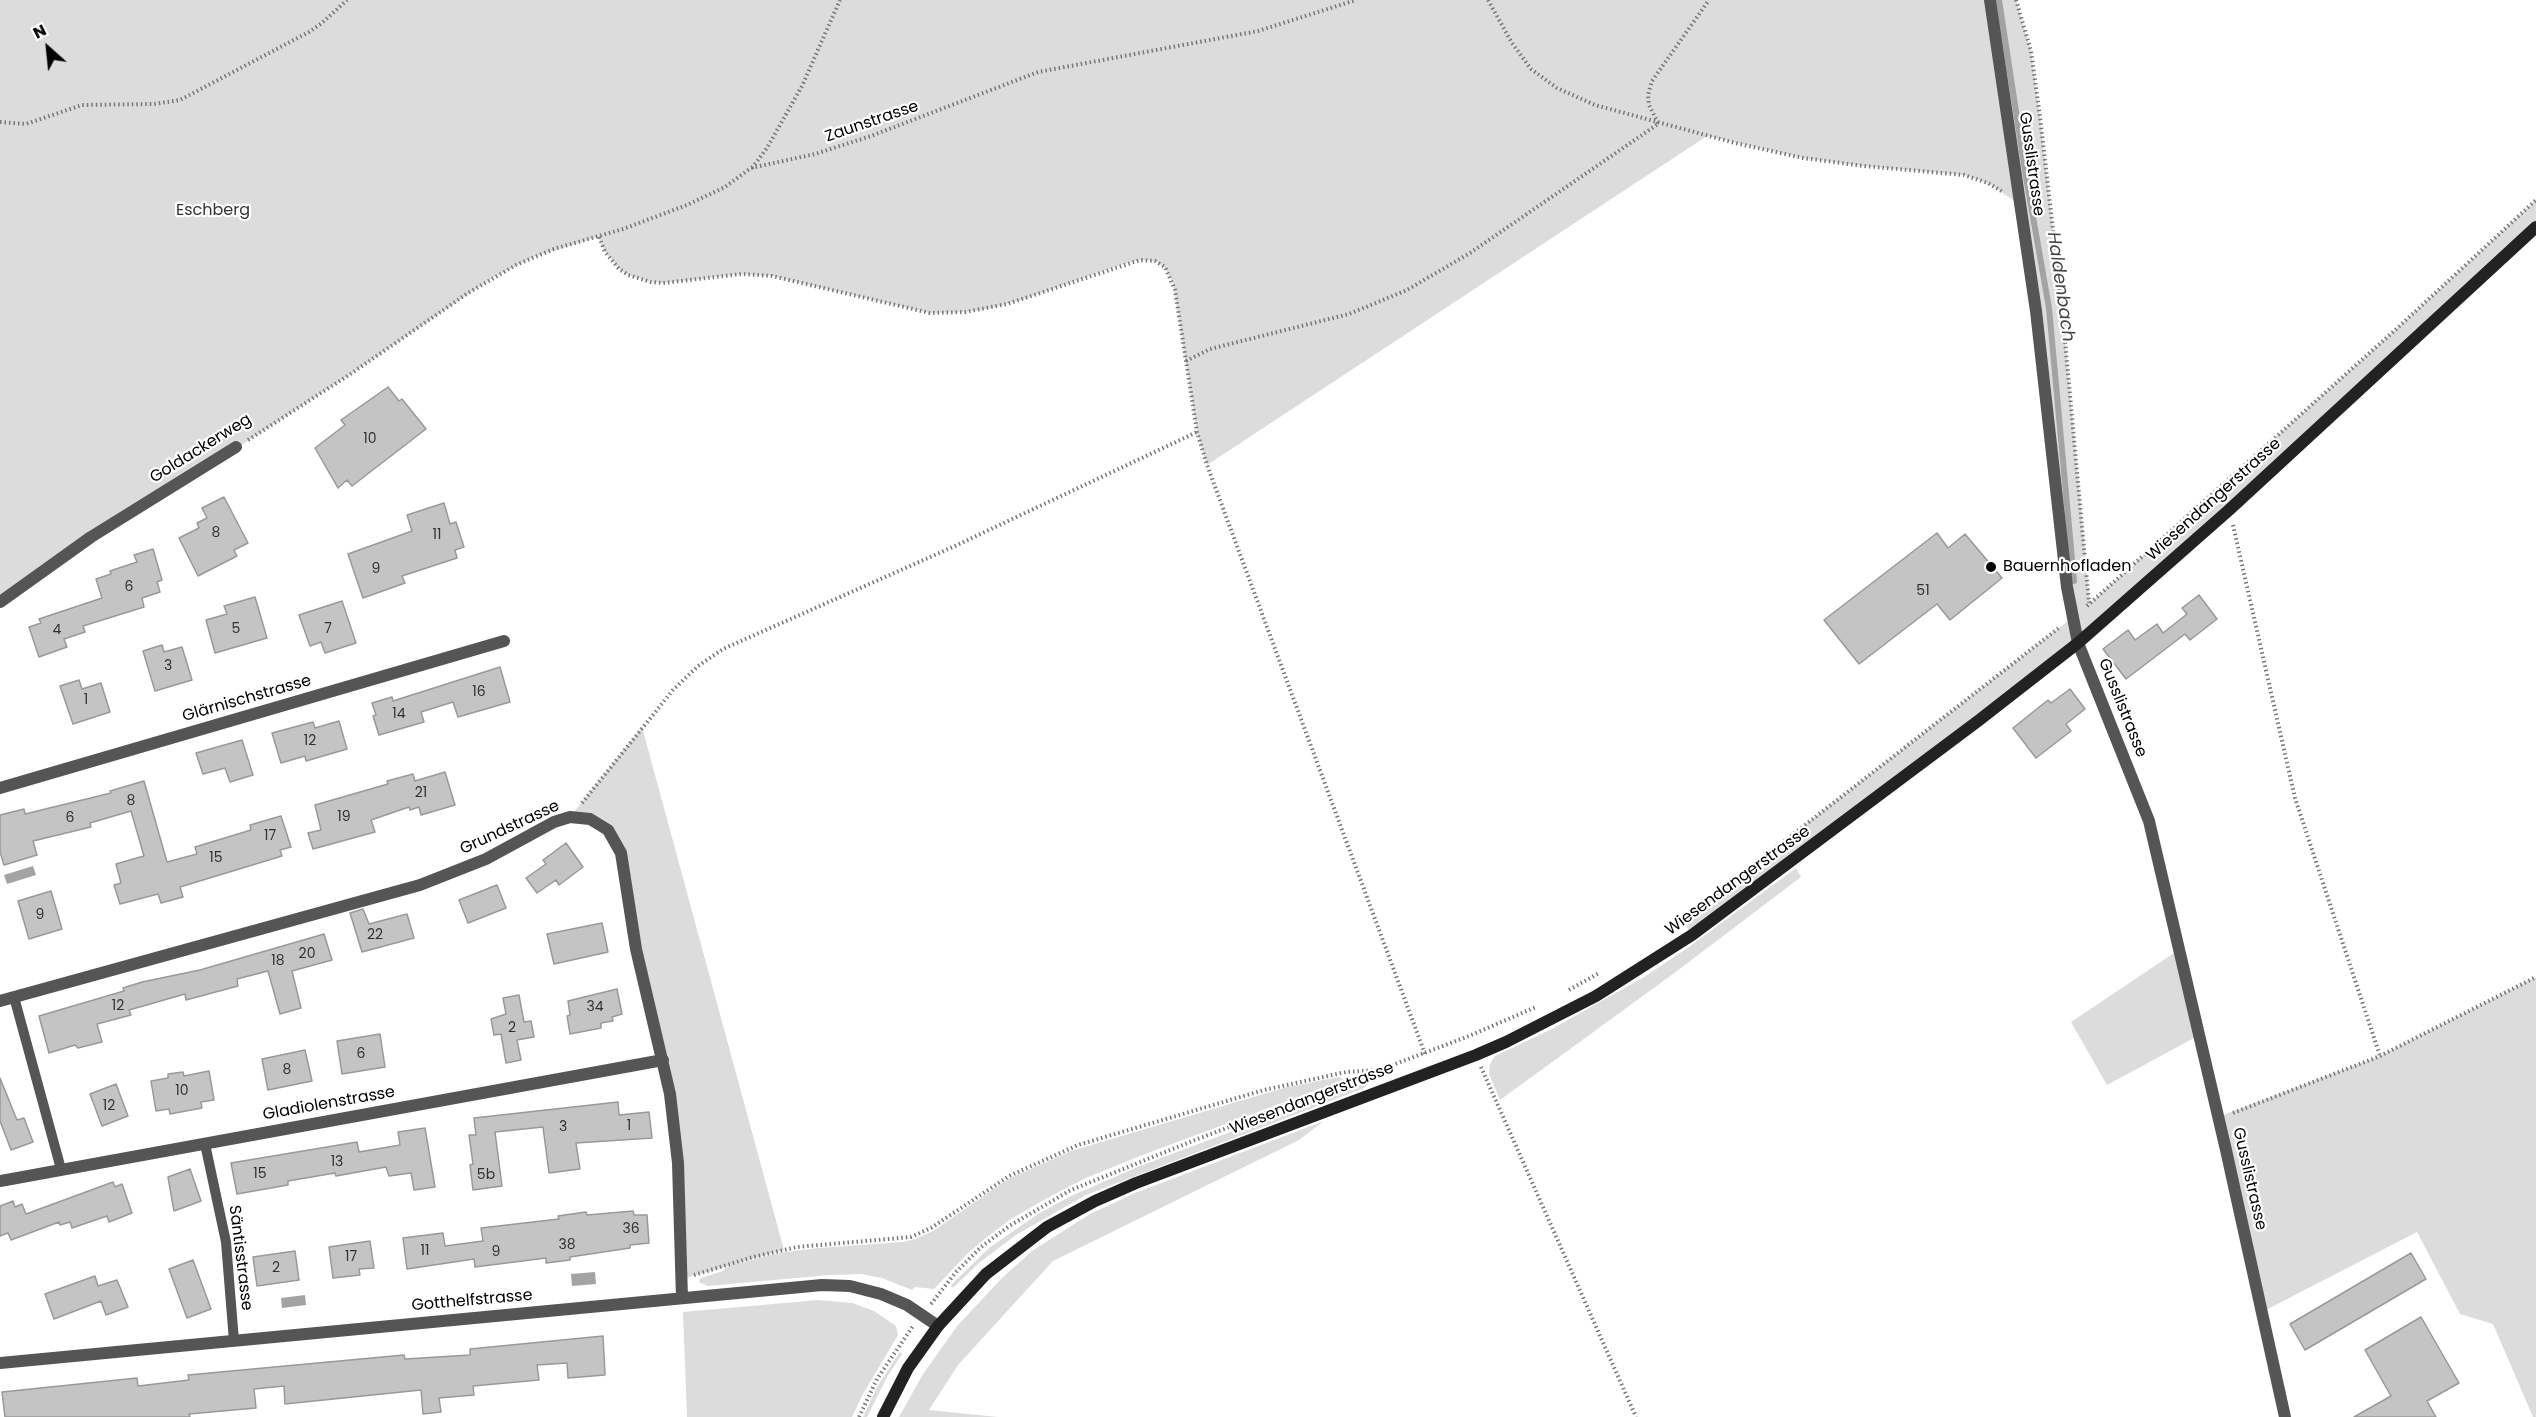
<!DOCTYPE html>
<html>
<head>
<meta charset="utf-8">
<style>
  body { margin:0 }
  #map { position:relative; width:2536px; height:1417px; overflow:hidden; background:#fff; font-family:Poppins,sans-serif }
  canvas { display:block }
  .north { position:absolute; left:18px; top:18px; width:60px; height:60px; -webkit-text-stroke:4px #fff; paint-order:stroke; rotate:333deg; font-size:16px; font-weight:700; line-height:24px; text-align:center; color:#000 }
  .north::after { content:''; display:block; margin:auto; width:21px; height:27px; background:#000; clip-path:polygon(50% 0,100% 100%,50% 72%,0 100%) }
</style>
</head>
<body>
<div id="map">
<canvas width="2536" height="1417"></canvas>
<div class="north">N</div>
</div>
<script>
const context = document.querySelector('canvas').getContext('2d');
context.lineJoin = 'round';
function fillPath(path, color) { context.fillStyle = color; context.fill(path, 'evenodd'); }
const toPath = rows => new Path2D(rows.map(r => 'M' + r).join(''));
function stroke(path, color, width, dash) { context.strokeStyle = color; context.lineWidth = width; context.lineCap = dash ? 'butt' : 'round'; context.setLineDash(dash || []); context.stroke(path); }
function label(font, color, halo, rows, align = 'center') {
  context.font = font + ' Poppins,sans-serif'; context.lineWidth = 4.5; context.setLineDash([]); context.textBaseline = 'middle'; context.strokeStyle = halo; context.fillStyle = color; for (const [text, x, y, turn = 0] of rows) {
    context.save(); context.translate(x, y); context.rotate((+turn || 0) * Math.PI / 180); context.textAlign = isNaN(turn) ? turn : align; if (halo) context.strokeText(text, 0, 0); context.fillText(text, 0, 0); context.restore();
  }
}
fillPath(toPath([
  [0,0,2016,0,2031,51,2040,117,2062,308,2090,603,2393,332,2536,200,2536,227,2078,643,1692,935,1682,920,2073,617,2019,204,1988,183,1964,175,1864,166,1803,158,1707,136,1207,465,1197,432,1173,283,1165,267,1155,261,1140,260,1120,265,1021,300,987,309,965,312,930,313,772,276,742,274,663,283,651,282,628,275,619,269,605,252,598,237,536,256,492,278,349,375,0,602],
  [642,727,784,1250,682,1279,678,1163,623,864,608,830,570,817],
  [1796,868,1801,877,1673,974,1500,1100,1489,1074,1490,1064,1495,1056,1552,1029,1644,977,1686,949],
  [2174,953,2194,1038,2107,1085,2071,1022],
  [2536,977,2536,1417,2533,1417,2493,1324,2460,1314,2417,1232,2262,1312,2218,1117,2380,1056],
  [1339,1077,1344,1080,1145,1154,1086,1178,1051,1196,1011,1219,987,1237,968,1253,934,1289,915,1287,912,1290,882,1278,861,1274,829,1275,708,1286,699,1282,701,1278,723,1271,728,1266,779,1253,818,1248,903,1242,915,1239,933,1231,1008,1179,1071,1151,1287,1087],
  [1374,1078,1364,1088,1086,1195,1016,1235,979,1263,953,1288,951,1285,989,1248,1038,1214,1071,1196,1140,1166],
  [1324,1121,1299,1140,1053,1261,958,1365,929,1410,998,1417,899,1417,923,1374,958,1325,1002,1278,1032,1251,1090,1214,1135,1193],
  [818,1300,852,1303,874,1311,896,1326,898,1335,863,1394,852,1417,687,1417,683,1312],
  [900,1352,902,1354,887,1377,867,1417,863,1417,877,1387]
]), '#dcdcdc');
fillPath(toPath([
  [33,866,36,875,7,884,4,875],
  [595,1272,596,1284,572,1286,571,1274],
  [305,1295,306,1305,282,1308,281,1298]
]), '#a3a3a3');
stroke(toPath([
  [1999,0,2026,177,2049,308,2074,581]
]), '#a3a3a3', 6);
const building = toPath([
  [388,387,399,401,402,399,426,429,352,486,347,480,338,488,315,448,345,425,341,420,388,387],
  [224,497,248,543,234,550,237,556,198,576,179,538,199,528,197,523,207,518,202,508,224,497],
  [444,503,450,524,456,522,464,547,455,550,457,558,402,576,405,583,363,598,348,554,412,531,407,515,444,503],
  [1937,533,1948,548,1965,534,2002,578,1950,620,1937,604,1859,664,1824,620,1937,533],
  [153,549,162,580,157,582,160,592,142,598,144,607,83,626,85,632,64,639,67,647,39,657,29,627,41,623,39,619,102,598,96,579,111,574,110,571,137,562,134,555,153,549],
  [2199,595,2217,619,2190,640,2185,634,2126,679,2103,649,2128,630,2135,640,2157,624,2163,633,2187,614,2182,608,2199,595],
  [255,597,267,638,215,653,206,620,227,614,224,606,255,597],
  [342,601,356,643,325,653,321,642,310,646,299,615,342,601],
  [162,645,164,652,182,647,192,680,155,691,143,651,162,645],
  [500,667,510,702,458,717,453,702,421,712,424,722,379,735,373,716,376,715,372,703,392,697,393,701,500,667],
  [79,680,82,689,101,683,110,712,73,724,60,686,79,680],
  [2070,689,2085,709,2066,724,2071,731,2036,758,2013,728,2048,700,2051,703,2070,689],
  [339,721,347,749,306,761,305,756,281,763,272,733,313,722,315,728,339,721],
  [242,740,253,775,230,782,225,768,203,774,196,753,242,740],
  [445,772,455,805,421,815,419,807,410,810,409,807,371,820,375,832,313,849,308,833,321,830,315,805,388,784,387,781,413,774,415,781,445,772],
  [144,781,167,862,197,854,195,847,251,830,250,825,281,816,291,847,280,850,282,856,180,887,183,897,161,903,158,894,120,904,114,885,121,883,116,864,144,856,131,811,90,823,91,827,33,841,37,855,4,865,0,852,0,815,24,809,25,814,111,793,110,791,144,781],
  [566,843,583,867,559,885,556,880,537,893,526,878,546,864,543,860,566,843],
  [497,885,506,908,468,923,459,900,497,885],
  [51,891,62,929,29,939,18,901,51,891],
  [363,909,369,924,407,914,414,938,362,952,350,913,363,909],
  [602,923,608,952,554,964,547,934,602,923],
  [324,934,332,960,292,971,301,1008,280,1014,268,971,237,979,238,986,186,1000,185,994,129,1010,131,1015,97,1024,102,1042,78,1048,75,1045,49,1053,39,1016,124,991,123,988,142,982,200,970,324,934],
  [617,989,622,1014,612,1017,613,1021,601,1023,601,1028,570,1034,567,1016,570,1015,568,1001,617,989],
  [519,995,524,1022,531,1021,534,1037,517,1040,521,1060,506,1063,501,1034,494,1035,491,1019,506,1014,503,998,519,995],
  [380,1034,385,1067,342,1074,337,1041,380,1034],
  [305,1050,312,1081,268,1090,262,1059,305,1050],
  [209,1071,214,1100,201,1102,202,1108,170,1114,169,1109,156,1111,151,1081,168,1078,168,1074,183,1072,184,1076,209,1071],
  [0,1078,17,1120,24,1118,33,1142,11,1150,0,1121,0,1078],
  [116,1084,128,1116,102,1126,90,1094,116,1084],
  [618,1102,619,1115,649,1112,652,1138,576,1143,580,1169,549,1173,543,1127,495,1132,502,1186,473,1190,470,1165,473,1164,469,1135,476,1135,474,1118,618,1102],
  [425,1128,435,1187,414,1190,411,1173,389,1176,386,1167,336,1176,335,1173,288,1181,288,1185,237,1194,231,1163,357,1142,359,1152,400,1145,398,1132,425,1128],
  [190,1169,201,1201,174,1211,168,1177,190,1169],
  [113,1182,115,1187,122,1184,132,1213,109,1222,107,1216,72,1228,70,1222,60,1225,59,1222,11,1240,8,1233,0,1236,0,1206,13,1201,15,1207,22,1204,26,1214,113,1182],
  [633,1211,634,1215,647,1215,649,1243,630,1245,630,1248,570,1257,570,1260,546,1263,546,1258,475,1267,474,1259,407,1269,403,1238,443,1233,445,1246,483,1241,481,1228,559,1219,558,1216,586,1212,587,1215,633,1211],
  [370,1241,374,1268,359,1269,360,1275,333,1278,329,1247,370,1241],
  [295,1251,299,1280,257,1286,253,1257,295,1251],
  [2411,1253,2426,1279,2305,1350,2290,1324,2411,1253],
  [193,1260,211,1309,187,1318,169,1269,193,1260],
  [95,1276,98,1286,117,1280,128,1307,106,1315,101,1301,54,1319,45,1294,95,1276],
  [2421,1317,2459,1383,2427,1401,2436,1417,2354,1417,2391,1396,2365,1350,2421,1317],
  [603,1336,605,1375,568,1378,567,1363,537,1365,539,1380,473,1386,474,1395,439,1398,441,1412,423,1414,421,1390,285,1404,284,1386,254,1389,256,1408,189,1414,190,1417,5,1417,2,1392,137,1378,138,1386,189,1380,188,1375,404,1355,405,1359,470,1355,470,1349,603,1336]
]);
fillPath(building, '#c4c4c4');
stroke(building, '#999', 1.5);
stroke(toPath([
  [1488,0,1512,43,1531,69,1557,88,1595,105,1735,143,1803,158,1864,166,1964,175,1988,183,2003,192],
  [2016,0,2031,51,2040,117,2062,308,2089,603],
  [0,122,26,124,82,105,154,104,180,100,309,32,322,23,347,0],
  [1658,123,1649,105,1648,95,1652,81,1709,0],
  [752,168,767,148,802,86,840,0],
  [599,237,605,252,619,269,628,275,651,282,663,283,742,274,772,276,930,313,965,312,1007,304,1140,260,1155,261,1165,267,1175,290,1197,432,1207,465,1425,1054],
  [1186,361,1210,349,1349,314,1407,290,1470,253,1658,124],
  [248,440,349,375,468,293,516,265,554,249,623,229,687,205,725,187,751,168,815,154,871,136,1038,72,1258,31,1356,0],
  [2233,525,2295,798,2380,1056],
  [2087,606,2393,332,2536,200],
  [582,803,673,690,698,666,723,649,955,546,1197,432],
  [1684,919,2060,627],
  [1569,990,1599,973],
  [1481,1067,1636,1417],
  [2233,1113,2380,1056,2536,977],
  [694,1275,753,1257,797,1247,911,1237,931,1228,1009,1176,1078,1145,1264,1090,1346,1072,1380,1070],
  [931,1304,956,1272,981,1247,1009,1226,1071,1190,1195,1140,1469,1036,1536,1007],
  [859,1417,877,1379,913,1326]
]), '#777', 4, [1.5, 3]);
stroke(toPath([
  [14,997,61,1169],
  [205,1144,226,1242,234,1341]
]), '#555', 10);
stroke(toPath([
  [1990,0,2036,311,2067,587,2078,643,2149,821,2226,1150,2285,1417],
  [0,602,91,537,236,447],
  [0,788,504,641],
  [0,1001,420,885,486,859,554,822,570,817,590,819,608,830,621,853,636,949,670,1094,678,1163,682,1298],
  [0,1181,663,1060],
  [0,1363,822,1285,850,1286,881,1294,907,1305,938,1326]
]), '#555', 12);
stroke(toPath([
  [883,1417,908,1368,938,1326,986,1274,1047,1227,1095,1201,1136,1183,1476,1055,1506,1042,1596,996,1692,935,1978,721,2078,643,2229,510,2536,227]
]), '#222', 12);
for (const [x, y, r, color] of [
  [1991,567,6,"#000"]
]) { const dot = new Path2D(); dot.arc(x, y, r, 0, 2 * Math.PI); context.fillStyle = color; context.fill(dot); stroke(dot, '#fff', 2); }
label('14px', '#313131', null, [
  ["10",370,439],
  ["8",216,533],
  ["11",437,535],
  ["9",376,569],
  ["6",129,587],
  ["51",1923,591],
  ["5",236,629],
  ["7",328,629],
  ["4",57,630],
  ["3",168,666],
  ["16",479,692],
  ["1",86,700],
  ["14",399,714],
  ["12",310,741],
  ["21",421,793],
  ["8",131,801],
  ["19",344,817],
  ["6",70,818],
  ["17",270,836],
  ["15",216,858],
  ["9",40,915],
  ["22",375,935],
  ["20",307,954],
  ["18",278,961],
  ["12",118,1006],
  ["34",595,1007],
  ["2",512,1028],
  ["6",361,1054],
  ["8",287,1070],
  ["10",182,1091],
  ["12",109,1106],
  ["1",629,1126],
  ["3",563,1127],
  ["13",337,1162],
  ["15",260,1174],
  ["5b",486,1175],
  ["36",631,1229],
  ["38",567,1245],
  ["11",425,1251],
  ["9",496,1252],
  ["17",351,1257],
  ["2",276,1268]
]);
label('16px', '#000', '#fff', [
  ["Zaunstrasse",872,122,-19],
  ["Gusslistrasse",2031,164,82],
  ["Goldackerweg",201,449,-32],
  ["Wiesendangerstrasse",2214,500,-42],
  ["Glärnischstrasse",247,699,-16],
  ["Gusslistrasse",2122,708,68],
  ["Grundstrasse",510,828,-25],
  ["Wiesendangerstrasse",1738,881,-36],
  ["Wiesendangerstrasse",1312,1099,-21],
  ["Gladiolenstrasse",329,1104,-10],
  ["Gusslistrasse",2249,1179,77],
  ["Säntisstrasse",240,1258,83],
  ["Gotthelfstrasse",472,1301,-5]
]);
label('16px', '#333', '#fff', [
  ["Eschberg",213,211]
]);
label('16px', '#000', '#fff', [
  ["Bauernhofladen",2003,567]
], 'left');
label('italic 18px', '#444', '#fff', [
  ["Haldenbach",2060,287,82]
]);
</script>
</body>
</html>
